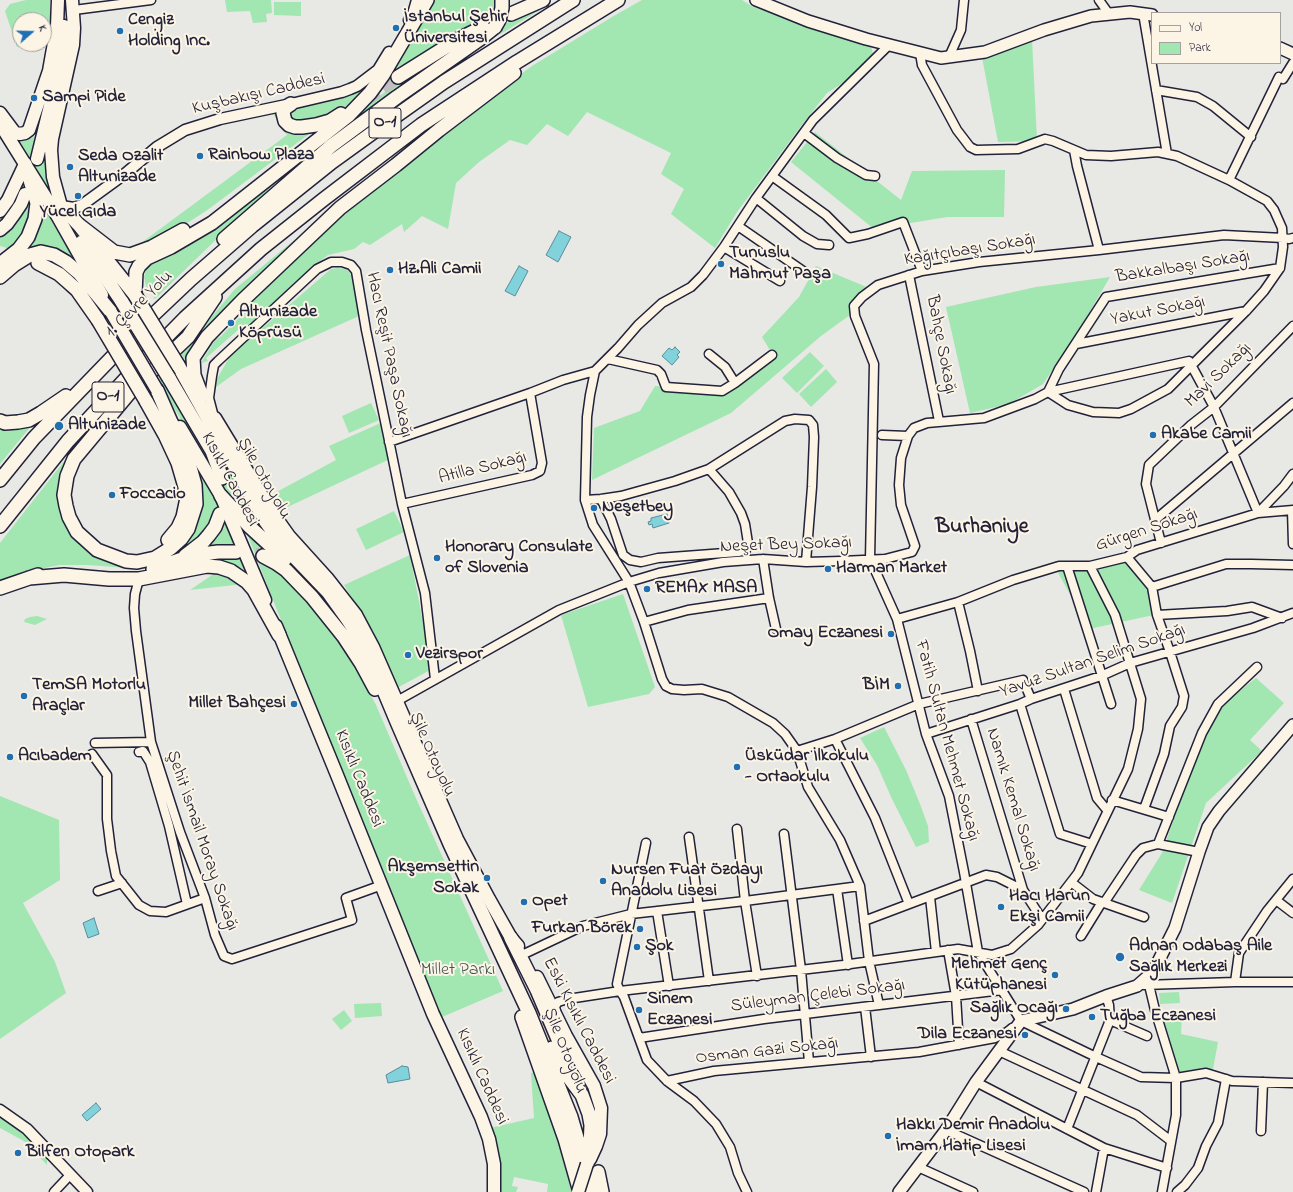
<!DOCTYPE html>
<html>
<head>
<meta charset="utf-8">
<style>
  body { margin:0 }
  #map { position:relative; width:1293px; height:1192px; overflow:hidden; background:#e8e8e4; font-family:"Indie Flower",sans-serif }
  canvas { display:block }
  .legend { position:absolute; left:1151px; top:12px; width:130px; height:52px; box-sizing:border-box; background:#fcf5e5; border:1px solid #a5a1a1; margin:0; padding:5px 7px; list-style:none; font-size:12px; color:#22223b }
  .legend li { display:flex; align-items:center; gap:8px; height:20px }
  .legend b { width:20px; border:1px solid #a5a1a1 }
  .north { position:absolute; left:12px; top:12px; width:40px; height:40px; box-sizing:border-box; background:#fcf5e5; border:1px solid #a5a1a1; border-radius:50%; rotate:70deg; font-size:11px; font-weight:700; line-height:16px; text-align:center; color:#22223b }
  .north::after { content:''; display:block; margin:auto; width:14px; height:18px; background:#1f6fb2; clip-path:polygon(50% 0,100% 100%,50% 72%,0 100%) }
</style>
</head>
<body>
<div id="map">
<canvas width="1293" height="1192"></canvas>
<ul class="legend">
<li><b style="height:5px;background:#fcf5e5"></b>Yol</li>
<li><b style="height:11px;background:#a2e6b1"></b>Park</li>
</ul>
<div class="north">K</div>
</div>
<script>
const context = document.querySelector('canvas').getContext('2d');
context.lineJoin = 'round';
function fillPath(path, color) { context.fillStyle = color; context.fill(path, 'evenodd'); }
const toPath = rows => new Path2D(rows.map(r => 'M' + r).join(''));
function stroke(path, color, width, dash) { context.strokeStyle = color; context.lineWidth = width; context.lineCap = dash ? 'butt' : 'round'; context.setLineDash(dash || []); context.stroke(path); }
function label(font, color, halo, rows, align = 'center') {
  context.font = font + ' "Indie Flower",sans-serif'; context.lineWidth = 4; context.setLineDash([]); context.textBaseline = 'middle'; context.strokeStyle = halo; context.fillStyle = color; for (const [text, x, y, turn = 0] of rows) {
    context.save(); context.translate(x, y); context.rotate((+turn || 0) * Math.PI / 180); context.textAlign = isNaN(turn) ? turn : align; if (halo) context.strokeText(text, 0, 0); context.fillText(text, 0, 0); context.restore();
  }
}
fillPath(toPath([
  [26,0,50,0,50,40,44,42,44,20,20,20,20,44,33,44,17,47,5,11,10,4],
  [225,0,271,0,272,13,266,14,267,22,253,23,250,11,227,12],
  [434,0,497,0,497,14,481,21,482,23,405,66,404,65,396,68],
  [642,0,742,0,753,7,867,43,872,49,873,56,871,59,849,79,827,93,801,126,737,212,715,248,671,214,684,189,661,174,671,153,587,112,568,136,547,124,527,145,510,140,479,162,456,183,448,229,422,216,404,232,402,224,370,245,363,242,354,249,328,255,311,268,244,329,238,330,206,358,208,361,201,363,215,340,221,336,242,315,252,300,325,227,467,113,532,66,612,17],
  [274,2,301,2,301,16,274,15],
  [551,3,499,35,506,24,511,20],
  [485,31,351,121,373,101,401,80],
  [1032,39,1037,141,998,142,982,57],
  [373,81,359,99,331,116,313,123,289,120,289,113,295,106,302,107,346,97],
  [279,110,309,134,206,211,181,227,133,249,287,135,272,112],
  [815,132,901,200,912,171,1005,170,1004,217,947,217,874,229,791,162],
  [35,136,30,159,40,160,44,145,48,195,20,142,30,139],
  [22,180,28,188,33,206,21,240,3,257,7,248,0,246,0,234,11,211,0,223,0,216],
  [277,180,278,181,234,222,155,299,146,286,144,277,146,269,152,263],
  [41,203,79,268,24,253],
  [338,204,205,331,192,347,186,363,181,353,235,289],
  [90,248,140,312,272,541,233,504,216,477,157,380,160,375,226,477],
  [816,266,869,288,850,315,821,336,731,413,592,480,594,428,640,411,655,386,725,390,771,352,762,337,799,297],
  [337,268,347,269,352,276,359,316,241,369,216,387,217,379,230,356,331,269],
  [1110,277,1076,335,1043,384,1009,404,970,413,946,307,1036,287],
  [810,352,824,366,797,393,782,378],
  [826,369,837,382,811,407,799,394],
  [371,403,379,420,349,433,342,416],
  [36,420,0,464,0,426],
  [383,422,392,458,279,511,271,495,336,460,329,446],
  [65,460,60,480,59,495,73,533,85,549,99,557,131,564,194,530,199,516,201,500,193,460,217,501,254,581,242,568,214,559,213,548,209,540,214,518,199,541,183,552,164,561,128,568,87,565,60,565,39,569,0,581,0,543],
  [394,511,404,532,366,550,356,529],
  [246,531,256,538,324,620,353,661,376,705,415,796,503,991,442,1017,353,804],
  [410,555,432,669,397,688,373,631,344,585],
  [1135,559,1158,614,1089,629,1056,569],
  [215,573,232,576,243,584,190,590],
  [623,594,655,687,649,694,588,707,561,615],
  [37,616,47,619,35,625,24,622,25,619,30,617],
  [1256,678,1284,703,1250,740,1262,751,1206,803,1172,903,1139,890,1162,853,1198,750,1219,707],
  [884,727,906,770,920,804,928,826,929,842,916,847,892,799,877,765,860,738],
  [0,796,59,820,60,880,23,903,55,962,66,993,0,1039],
  [1179,992,1180,1003,1160,1004,1159,993],
  [381,1003,382,1016,355,1018,354,1004],
  [344,1010,352,1021,341,1030,332,1019],
  [1158,1013,1182,1014,1181,1034,1218,1042,1213,1069,1178,1074],
  [536,1072,550,1112,571,1190,571,1192,547,1192,548,1184,514,1177,512,1186,518,1187,516,1192,499,1192,499,1154,490,1128,534,1118,531,1073],
  [0,1118,22,1132,47,1159,47,1165,24,1141,0,1128]
]), '#a2e6b1');
const water = toPath([
  [559,231,571,237,558,262,546,255,559,231],
  [519,266,528,271,515,296,505,291,519,266],
  [675,347,680,352,677,355,679,357,672,365,662,356,669,348,672,350,675,347],
  [667,514,669,523,653,528,652,524,649,525,648,522,651,521,651,518,667,514],
  [94,918,99,934,88,938,83,923,94,918],
  [402,1066,408,1067,410,1079,388,1083,386,1075,402,1066],
  [96,1103,101,1109,87,1121,82,1115,96,1103]
]);
fillPath(water, '#81d2da');
stroke(water, '#5b8c9a', 1);
stroke(toPath([
  [367,99,398,77],
  [236,552,250,553,263,556]
]), '#c0c0c2', 13, [13, 6]);
const minor = toPath([
  [1099,0,1109,14],
  [74,10,151,0],
  [1143,13,1167,154],
  [920,53,922,65,957,130,970,147,976,150,1018,149,1045,139,1053,141,1086,155,1111,156,1158,152,1177,156,1229,180,1267,201,1274,210,1282,228,1283,247,1280,268,1264,291,1246,311,1168,389,1131,409,1119,413,1093,412,1068,405,1048,392],
  [949,57,961,30,964,0],
  [1156,90,1197,97,1213,106,1251,137],
  [804,133,837,158,866,175,875,176],
  [1074,150,1077,166,1099,250],
  [772,176,826,215,849,238,868,234,903,222,922,271],
  [1229,180,1279,77,1283,79,1293,63],
  [756,198,803,236,817,244,829,245],
  [738,226,806,273],
  [724,247,780,281],
  [909,275,939,421],
  [1076,344,1246,311],
  [709,354,725,367,735,383],
  [608,359,657,370,661,374,666,387,722,391,735,383,772,355],
  [1048,392,1059,369,1106,297,1280,268],
  [214,417,209,398,212,376,214,365,218,361,317,269,331,262,342,262,351,265,356,271,366,330,391,450,402,504,425,593,435,679],
  [882,435,908,436],
  [389,442,530,393,563,380,595,371],
  [601,499,611,519,623,555,630,560,641,562,658,558,738,552,746,550,748,543,745,524,741,513,729,492,709,469],
  [585,500,601,499,621,496,675,481,709,469,785,421,795,419,809,420,813,425,814,437,812,487,806,562],
  [402,504,532,475,540,471,542,463,530,393],
  [1292,510,1293,544],
  [1155,520,1293,403],
  [1161,543,1146,484,1149,465,1191,425,1214,407,1293,326],
  [1127,557,1152,587,1157,615,1170,652,1184,696,1182,707,1170,726,1164,754,1144,809],
  [763,559,769,598,776,629],
  [1067,566,1111,704],
  [139,579,135,594,134,608,136,631,151,742,180,832,205,898,215,935,224,956,232,959,352,920,346,898,382,885],
  [1152,587,1226,564,1251,564,1293,565],
  [958,602,970,651,978,691],
  [1157,615,1227,611,1252,607,1282,618],
  [897,619,958,602,1013,580,1059,566,1090,566,1127,557,1137,550,1258,513,1293,510],
  [644,622,688,610,769,598],
  [1064,689,1097,798,1107,810],
  [397,701,559,610,629,582,659,573,723,562,763,559,806,562,841,561,885,559,912,552,915,546,901,505,899,485,901,458,908,436,914,428,927,423,984,418,1035,399,1048,392,1189,361,1214,407,1258,513,1284,486,1293,474],
  [1020,704,1060,834,1092,844],
  [971,719,1023,890],
  [926,734,1020,704,1031,699,1101,676,1130,663,1253,628,1293,613],
  [835,739,875,818,909,904],
  [95,743,151,742],
  [797,751,835,739,919,704,1023,680,1031,699],
  [139,752,143,751,150,762,169,826,187,904],
  [92,754,107,775,107,819,111,851,116,876,139,905,150,911,166,912,205,898],
  [1112,800,1169,817],
  [737,829,745,901,757,976],
  [784,834,801,970,809,1062],
  [689,837,709,981],
  [646,843,617,984,620,991,624,997,647,1060,667,1081,694,1101,716,1124,730,1147,738,1173,747,1192],
  [1199,852,1158,844,1202,733,1218,704,1257,667],
  [1071,882,1093,899,1144,917],
  [837,889,848,965],
  [98,891,122,883],
  [930,897,936,952],
  [1276,900,1293,913],
  [1104,903,1136,855,1143,848,1158,844],
  [657,911,669,986],
  [864,921,986,875,997,877,1023,890,1042,919],
  [1081,936,1102,902],
  [948,950,956,996,959,1045],
  [524,954,583,926,631,914,745,901,860,886],
  [1235,982,1239,953,1267,911,1293,879],
  [1144,985,1235,982,1293,982],
  [1149,985,1155,1010,1176,1078,1176,1115,1162,1192],
  [879,1005,869,961,860,886,840,840,808,787,797,751,785,734,773,723,728,697,702,689,684,690,672,689,666,686,662,679,644,622,629,582,593,525,585,500,587,417,590,395,595,371,618,348,638,325,662,303,691,287,703,275,724,247,756,198,813,120,889,45],
  [865,1007,871,1057],
  [556,1012,555,1006,558,1002,568,999,620,991,843,965,958,949,992,955,1011,949,1038,925,1078,873,1128,769,1138,729,1141,699,1115,615,1090,566],
  [1110,1020,1147,1036],
  [1021,1021,978,952,964,872,949,796,926,734,897,619,870,559,874,364,855,316,854,306,862,297,878,285,922,271,979,262,1099,250,1224,235,1283,238,1289,239,1293,238],
  [1021,1021,1096,1057,1141,1077,1176,1078,1206,1073,1232,1081,1293,1083],
  [639,1038,764,1019,1002,990],
  [999,1051,1137,1115,1171,1141],
  [667,1081,714,1071,919,1052,995,1038,1007,1032,1012,1028],
  [976,1082,1104,1148,1096,1192],
  [1067,1129,1110,1020,1109,1005,1106,996],
  [946,1130,1084,1192],
  [1261,1131,1263,1082],
  [1104,1148,1167,1168],
  [918,1167,973,1192],
  [54,1192,70,1175],
  [1177,1192,1185,1185,1198,1168,1206,1146,1218,1123,1226,1079]
]);
const tertiary = toPath([
  [409,20,413,14,417,0],
  [61,206,74,208,82,205,126,173,157,147,185,130,220,119,291,104,342,92,350,89,357,86,378,70,389,52],
  [0,1110,27,1129,87,1192]
]);
const secondary = toPath([
  [756,0,808,21,866,39,941,58,985,52,1044,30,1091,16,1130,12,1152,15],
  [1280,48,1293,54],
  [899,1192,946,1130,976,1082,1021,1021,1073,1009,1106,996,1137,986,1153,972,1175,928,1199,852,1208,827,1219,811,1293,725]
]);
const primary = toPath([
  [0,113,15,133,20,134,25,133,29,130,49,71,52,54,57,27,58,0],
  [0,124,58,217,102,295],
  [37,159,59,69,64,26],
  [61,206,53,177,51,150,52,139,73,45,74,28,72,0],
  [0,211,8,200,25,164],
  [0,230,7,224,15,213,21,204,25,194],
  [215,418,272,512,289,536,327,578,356,615,373,647,457,839,489,899,511,938,518,946],
  [180,427,221,496,265,600],
  [276,626,337,775,433,1014,481,1117,489,1139,494,1164,494,1192],
  [537,977,566,1036,594,1086,601,1108,600,1134,596,1146,590,1159]
]);
const trunk = toPath([
  [511,14,543,0],
  [398,77,457,40,483,27],
  [291,104,285,108,283,113,285,121,289,125,295,127,302,127,316,125,330,121,341,114],
  [61,206,79,225,135,295],
  [79,225,114,252,130,255,152,247,183,230],
  [224,239,331,146,397,97,480,39,495,27],
  [82,242,122,302],
  [38,263,59,274,67,281,77,290,98,320],
  [0,264,19,249,28,237,35,219,37,203,25,164],
  [0,277,14,265,30,255,41,252,54,255,66,262,79,273,111,312],
  [135,295,136,272,139,266,147,258,171,247,212,223,348,116,370,93,383,75,427,0],
  [178,365,266,522,281,543,328,592,348,620,366,648,397,722,450,844,529,1013,571,1117,593,1192],
  [169,378,212,451,222,478],
  [157,390,171,422,185,449,195,485,196,504,188,529,181,539,171,548,155,558,137,562,126,561,97,550,77,532,69,517,66,506,64,495,67,476,74,459,130,392,188,337,215,297],
  [202,396,194,375,193,358,207,337,243,300,340,208,396,165,439,130,514,73],
  [146,401,165,435,178,463,185,487,187,498,183,517,178,528,168,540],
  [0,421,5,423,18,422,29,420,41,413,66,396],
  [0,480,34,438,153,315,191,279,252,226,332,162,386,123,444,82,573,0],
  [221,496,250,527,285,559],
  [0,526,68,441,134,370,185,318,261,249,324,199,421,125,517,62,618,0],
  [185,556,203,542,209,535,215,527,220,514],
  [263,556,276,563,286,570,312,597,344,637,361,663,375,689],
  [153,569,194,555,218,552,236,552],
  [29,578,64,575,109,579,139,579,207,566,219,567,231,571,247,582,254,590,279,635],
  [0,588,38,575],
  [511,938,537,990,566,1058],
  [522,1017,565,1139,580,1192],
  [552,1048,567,1075,582,1095,589,1114,591,1125,590,1146,587,1164],
  [598,1172,602,1192]
]);
stroke(minor, '#22223b', 11);
stroke(tertiary, '#22223b', 13);
stroke(secondary, '#22223b', 14);
stroke(primary, '#22223b', 15);
stroke(trunk, '#22223b', 16);
stroke(minor, '#fcf5e5', 8);
stroke(tertiary, '#fcf5e5', 10);
stroke(secondary, '#fcf5e5', 11);
stroke(primary, '#fcf5e5', 12);
stroke(trunk, '#fcf5e5', 13);
const primaryBridge = toPath([
  [111,312,157,390],
  [578,1192,587,1164]
]);
const trunkBridge = toPath([
  [495,27,499,20,502,8,502,0],
  [135,295,178,365],
  [122,302,169,378],
  [98,320,146,401]
]);
stroke(primaryBridge, '#22223b', 15, []);
stroke(trunkBridge, '#22223b', 16, []);
stroke(primaryBridge, '#fcf5e5', 12);
stroke(trunkBridge, '#fcf5e5', 13);
for (const [x, y, r, color] of [
  [396,28,4,"#1f6fb2"],
  [120,31,4,"#1f6fb2"],
  [34,98,4,"#1f6fb2"],
  [200,156,4,"#1f6fb2"],
  [70,167,4,"#1f6fb2"],
  [78,196,4,"#1f6fb2"],
  [721,264,4,"#1f6fb2"],
  [390,270,4,"#1f6fb2"],
  [231,323,4,"#1f6fb2"],
  [59,426,5,"#1f6fb2"],
  [1153,435,4,"#1f6fb2"],
  [112,495,4,"#1f6fb2"],
  [594,508,4,"#1f6fb2"],
  [437,558,4,"#1f6fb2"],
  [828,569,4,"#1f6fb2"],
  [647,589,4,"#1f6fb2"],
  [891,634,4,"#1f6fb2"],
  [408,655,4,"#1f6fb2"],
  [898,686,4,"#1f6fb2"],
  [24,696,4,"#1f6fb2"],
  [294,704,4,"#1f6fb2"],
  [10,757,4,"#1f6fb2"],
  [737,767,4,"#1f6fb2"],
  [487,878,4,"#1f6fb2"],
  [603,881,4,"#1f6fb2"],
  [524,902,4,"#1f6fb2"],
  [1001,907,4,"#1f6fb2"],
  [640,929,4,"#1f6fb2"],
  [637,947,4,"#1f6fb2"],
  [1120,957,5,"#1f6fb2"],
  [1055,975,4,"#1f6fb2"],
  [1066,1009,4,"#1f6fb2"],
  [639,1010,4,"#1f6fb2"],
  [1092,1017,4,"#1f6fb2"],
  [1025,1035,4,"#1f6fb2"],
  [888,1136,4,"#1f6fb2"],
  [18,1153,4,"#1f6fb2"]
]) { const dot = new Path2D(); dot.arc(x, y, r, 0, 2 * Math.PI); context.fillStyle = color; context.fill(dot); stroke(dot, '#fcf5e5', 1.5); }
for (const [x, y, w] of [
  [385,123,32],
  [108,397,32]
]) { const box = new Path2D(); box.roundRect(x - w / 2, y - 15, w, 30, 3); context.fillStyle = '#fcf5e5'; context.fill(box); stroke(box, '#22223b', 1); }
label('bold 17px', '#22223b', null, [
  ["O-1",385,123],
  ["O-1",108,397]
]);
label('bold 18px', '#22223b', '#fcf5e5', [
  ["İstanbul Şehir",404,18],
  ["Üniversitesi",404,39],
  ["Cengiz",128,21],
  ["Holding Inc.",128,42],
  ["Sampi Pide",42,98],
  ["Rainbow Plaza",208,156],
  ["Seda Ozalit",78,157],
  ["Altunizade",78,178],
  ["Yücel Gıda",78,213,"center"],
  ["Tunuslu",729,254],
  ["Mahmut Paşa",729,275],
  ["Hz.Ali Camii",398,270],
  ["Altunizade",239,313],
  ["Köprüsü",239,334],
  ["Altunizade",68,426],
  ["Akabe Camii",1161,435],
  ["Foccacio",120,495],
  ["Neşetbey",602,508],
  ["Honorary Consulate",445,548],
  ["of Slovenia",445,569],
  ["Harman Market",836,569],
  ["REMAX MASA",655,589],
  ["Omay Eczanesi",883,634,"right"],
  ["Vezirspor",416,655],
  ["TemSA Motorlu",32,686],
  ["Araçlar",32,707],
  ["BİM",890,686,"right"],
  ["Millet Bahçesi",286,704,"right"],
  ["Acıbadem",18,757],
  ["Üsküdar İlkokulu",745,757],
  ["- Ortaokulu",745,778],
  ["Akşemsettin",479,868,"right"],
  ["Sokak",479,889,"right"],
  ["Nursen Fuat Özdayı",611,871],
  ["Anadolu Lisesi",611,892],
  ["Hacı Harun",1009,897],
  ["Ekşi Camii",1009,918],
  ["Opet",532,902],
  ["Furkan Börek",632,929,"right"],
  ["Şok",645,947],
  ["Adnan Odabaş Aile",1129,947],
  ["Sağlık Merkezi",1129,968],
  ["Mehmet Genç",1047,965,"right"],
  ["Kütüphanesi",1047,986,"right"],
  ["Sinem",647,1000],
  ["Eczanesi",647,1021],
  ["Sağlık Ocağı",1058,1009,"right"],
  ["Tuğba Eczanesi",1100,1017],
  ["Dila Eczanesi",1017,1035,"right"],
  ["Hakkı Demir Anadolu",896,1126],
  ["İmam Hatip Lisesi",896,1147],
  ["Bilfen Otopark",26,1153]
], 'left');
label('18px', '#22223b', '#fcf5e5', [
  ["Kuşbakışı Caddesi",259,95,-13],
  ["Kağıtçıbaşı Sokağı",970,251,-9],
  ["Bakkalbaşı Sokağı",1183,268,-9],
  ["1. Çevre Yolu",140,305,-45],
  ["Yakut Sokağı",1158,312,-11],
  ["Bahçe Sokağı",940,345,79],
  ["Hacı Reşit Paşa Sokağı",388,355,78],
  ["Mavi Sokağı",1219,376,-44],
  ["Atilla Sokağı",483,469,-14],
  ["Şile Otoyolu",263,479,60],
  ["Kısıklı Caddesi",229,480,62],
  ["Gürgen Sokağı",1147,531,-18],
  ["Neşet Bey Sokağı",786,546,-2],
  ["Yavuz Sultan Selim Sokağı",1093,662,-19],
  ["Fatih Sultan Mehmet Sokağı",946,741,75],
  ["Şile Otoyolu",431,755,66],
  ["Kısıklı Caddesi",358,779,68],
  ["Namık Kemal Sokağı",1012,800,73],
  ["Şehit İsmail Moray Sokağı",201,841,71],
  ["Süleyman Çelebi Sokağı",818,997,-7],
  ["Eski Kısıklı Caddesi",578,1021,63],
  ["Şile Otoyolu",564,1051,68],
  ["Osman Gazi Sokağı",767,1052,-6],
  ["Kısıklı Caddesi",481,1077,66]
]);
label('18px', '#425358', '#fcf5e5', [
  ["Millet Parkı",458,971]
]);
label('bold 22px', '#22223b', '#fcf5e5', [
  ["Burhaniye",982,528]
]);
</script>
</body>
</html>
